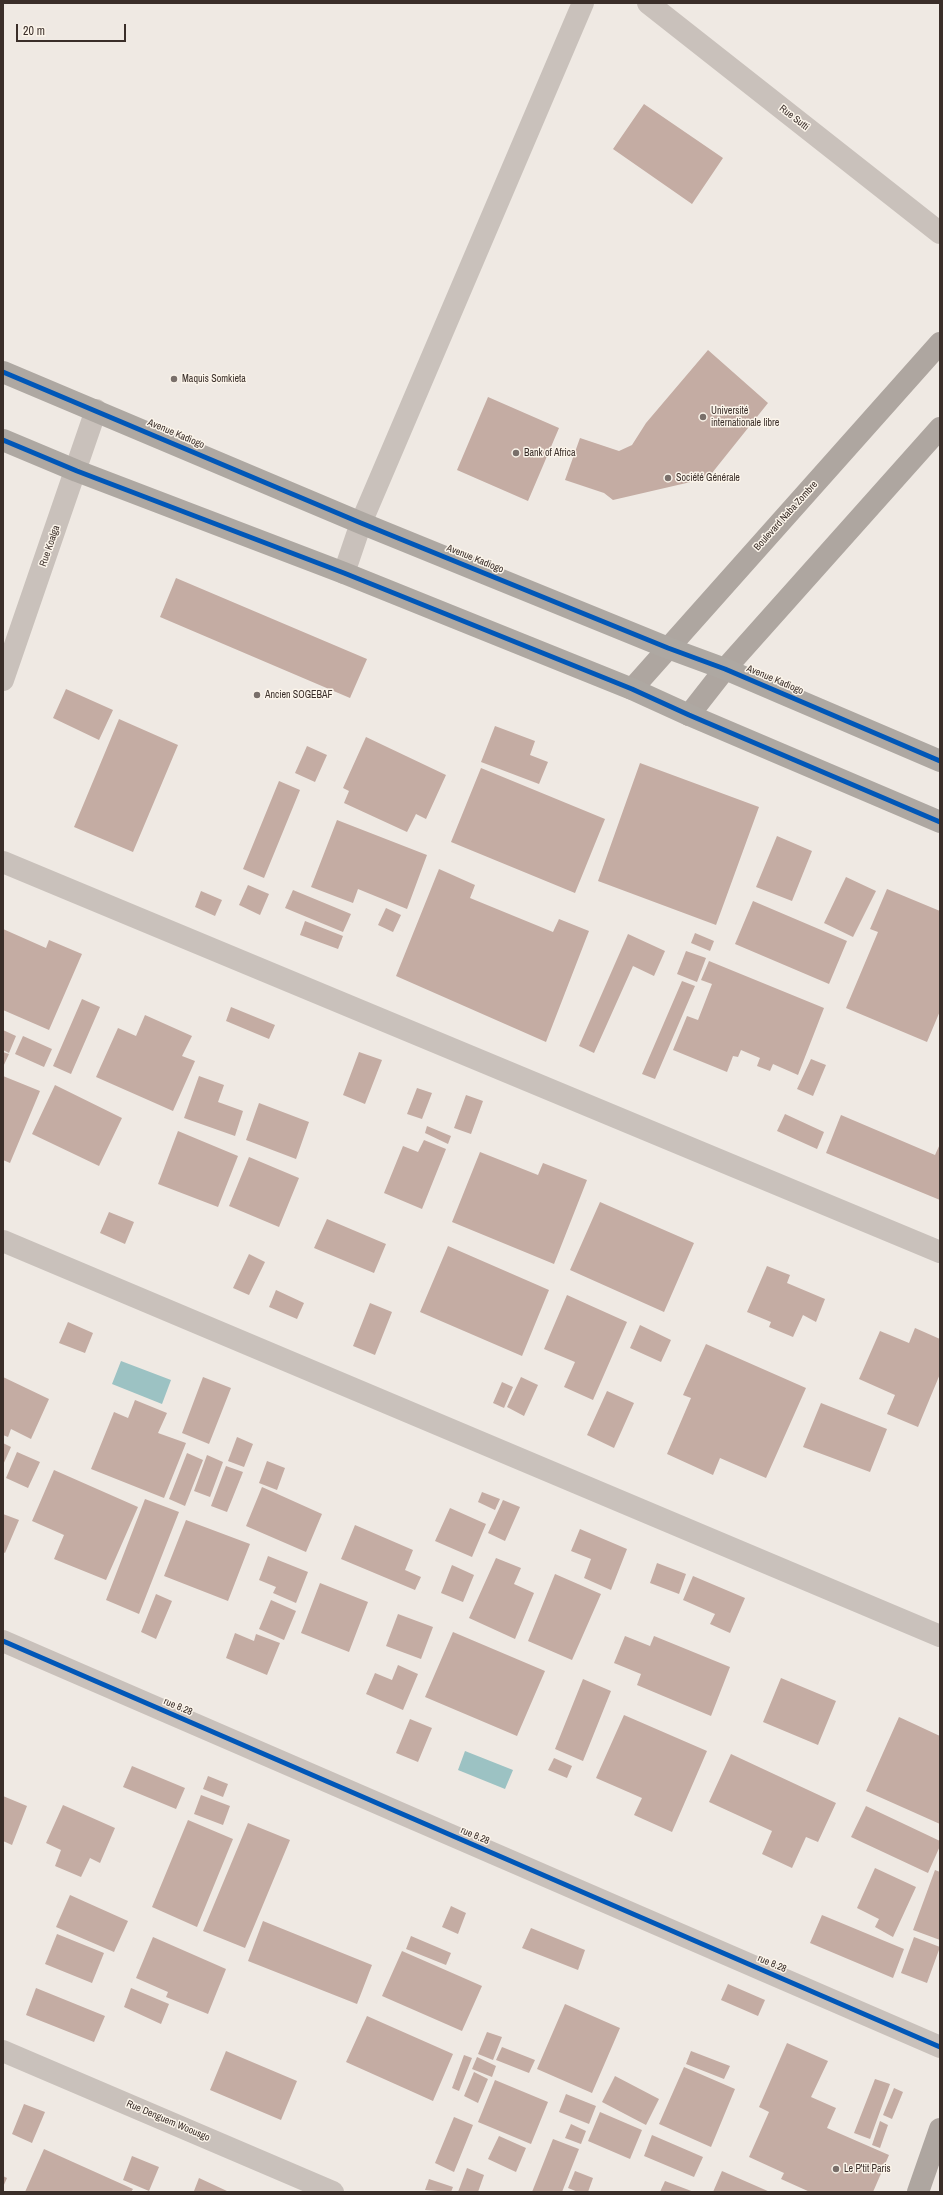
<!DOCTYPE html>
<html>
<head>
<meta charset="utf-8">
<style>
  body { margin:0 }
  #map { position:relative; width:943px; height:2195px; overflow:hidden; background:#efe9e3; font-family:"Archivo Narrow",sans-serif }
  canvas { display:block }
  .frame { position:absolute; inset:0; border:4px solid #3a2e29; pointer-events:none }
  .scale { position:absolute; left:16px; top:24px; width:110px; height:18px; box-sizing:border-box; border:2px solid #3a2e29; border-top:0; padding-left:5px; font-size:12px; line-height:14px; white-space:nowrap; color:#3a2e29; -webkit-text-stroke:3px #fbf4ea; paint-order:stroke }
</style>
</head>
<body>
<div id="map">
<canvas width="943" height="2195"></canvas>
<div class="frame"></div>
<div class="scale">20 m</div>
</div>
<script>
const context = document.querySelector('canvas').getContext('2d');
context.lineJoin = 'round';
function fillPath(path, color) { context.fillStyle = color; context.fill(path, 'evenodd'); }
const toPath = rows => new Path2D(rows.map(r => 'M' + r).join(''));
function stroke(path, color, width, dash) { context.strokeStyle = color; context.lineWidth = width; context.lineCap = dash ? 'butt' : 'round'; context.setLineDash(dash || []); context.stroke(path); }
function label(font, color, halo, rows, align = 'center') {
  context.font = font + ' "Archivo Narrow",sans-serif'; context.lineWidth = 3; context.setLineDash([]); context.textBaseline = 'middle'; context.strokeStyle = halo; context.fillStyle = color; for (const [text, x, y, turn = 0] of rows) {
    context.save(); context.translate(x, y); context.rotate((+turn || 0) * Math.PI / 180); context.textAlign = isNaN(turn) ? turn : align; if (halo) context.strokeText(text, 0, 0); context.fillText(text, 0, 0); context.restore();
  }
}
fillPath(toPath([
  [121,1361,171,1380,162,1404,112,1384],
  [465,1751,513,1770,505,1789,458,1770]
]), '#9cc2c3');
fillPath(toPath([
  [644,104,723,158,692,204,613,149],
  [708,350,768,403,708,478,613,500,604,493,565,480,580,438,619,451,632,445,646,423],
  [488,397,559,428,528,501,457,470],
  [176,578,367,659,350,698,160,617],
  [66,689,113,710,99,740,53,718],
  [119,719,178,745,133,852,74,827],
  [495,726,535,741,530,755,548,762,539,784,481,762],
  [366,737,446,775,426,819,416,814,407,832,344,803,349,791,343,788],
  [307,746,327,755,315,782,295,773],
  [640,763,759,807,716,925,598,881],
  [481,768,605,819,575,893,451,842],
  [279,781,300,790,264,878,243,869],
  [337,820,427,855,407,909,358,889,353,903,311,887],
  [777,836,812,851,792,901,756,887],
  [439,869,475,885,470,898,553,932,559,919,589,931,546,1042,396,976],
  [846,877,876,891,853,937,824,923],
  [248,885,269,894,260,915,239,905],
  [887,889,940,911,940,1011,927,1042,846,1008,878,932,870,929],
  [293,890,351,914,343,932,285,908],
  [201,891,222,900,215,916,195,907],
  [753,901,847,941,829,984,735,944],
  [386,908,401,915,393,932,378,925],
  [305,921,343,936,338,949,300,935],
  [3,929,46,948,49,940,82,954,49,1030,3,1010],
  [695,933,714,941,710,951,691,943],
  [628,934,665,951,654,976,633,966,594,1053,579,1046],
  [686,951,706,958,697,982,677,974],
  [709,961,824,1008,798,1075,773,1064,770,1071,757,1066,760,1058,741,1050,738,1057,733,1056,727,1072,673,1050,687,1016,698,1020,712,984,701,980],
  [682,981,695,986,655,1079,642,1074],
  [82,999,100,1007,71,1074,53,1066],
  [231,1007,275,1025,269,1039,226,1021],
  [145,1015,192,1036,182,1056,195,1061,173,1111,96,1077,118,1028,136,1036],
  [3,1030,16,1036,9,1053,3,1050],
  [23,1036,52,1049,44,1067,15,1054],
  [3,1052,9,1054,3,1067],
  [359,1052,382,1060,365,1104,343,1095],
  [811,1059,826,1065,813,1096,797,1089],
  [3,1076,40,1091,10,1163,3,1160],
  [199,1076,224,1085,218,1102,243,1111,235,1136,184,1118],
  [55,1085,122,1118,99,1166,32,1134],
  [417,1088,432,1093,422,1119,407,1114],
  [466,1095,483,1101,471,1134,454,1128],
  [259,1103,309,1122,296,1159,246,1140],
  [785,1114,824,1132,817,1149,777,1131],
  [841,1115,935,1155,940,1144,940,1200,826,1153],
  [427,1126,451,1136,448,1144,425,1133],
  [178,1131,238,1156,218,1207,158,1184],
  [424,1140,446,1149,422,1209,384,1193,403,1146,418,1152],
  [480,1152,538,1175,543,1163,587,1180,554,1264,452,1222],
  [249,1157,299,1178,279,1227,229,1206],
  [600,1202,694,1243,664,1312,570,1270],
  [109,1212,134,1222,125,1244,100,1233],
  [327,1219,386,1244,374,1273,314,1248],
  [448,1246,549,1290,522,1356,420,1312],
  [249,1254,265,1262,249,1295,233,1288],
  [767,1266,790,1275,787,1283,825,1299,816,1322,803,1315,793,1337,769,1327,771,1322,747,1312],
  [276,1290,304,1303,297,1319,269,1307],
  [567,1295,627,1322,593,1400,564,1387,575,1362,544,1349],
  [370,1303,392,1312,375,1355,353,1346],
  [68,1322,93,1333,85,1353,59,1343],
  [640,1325,671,1340,661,1362,630,1348],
  [915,1328,940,1339,940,1374,918,1427,887,1414,895,1395,859,1379,880,1331,909,1343],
  [706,1344,806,1388,766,1478,720,1458,713,1475,667,1454,691,1398,683,1395],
  [3,1377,49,1399,31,1439,11,1429,8,1437,3,1435],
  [203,1377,231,1388,209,1444,182,1433],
  [521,1377,538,1385,524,1416,507,1407],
  [502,1382,513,1387,504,1408,493,1403],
  [607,1391,634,1403,614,1448,587,1435],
  [135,1400,167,1413,158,1433,186,1443,164,1498,91,1469,114,1412,128,1418],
  [821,1403,887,1429,870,1472,803,1447],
  [237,1437,253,1444,244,1467,228,1461],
  [3,1443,11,1447,3,1465],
  [17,1452,40,1462,28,1488,6,1478],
  [187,1453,203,1460,185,1506,169,1499],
  [207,1455,223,1462,210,1497,194,1491],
  [267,1461,285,1468,277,1490,259,1483],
  [226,1466,243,1472,227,1512,211,1506],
  [54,1470,138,1507,106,1580,54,1559,64,1535,32,1521],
  [262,1487,322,1514,306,1552,246,1526],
  [482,1492,500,1499,495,1510,478,1502],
  [145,1499,179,1512,139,1614,106,1600],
  [503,1500,520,1507,505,1541,488,1533],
  [450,1508,486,1524,472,1557,435,1541],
  [3,1514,19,1520,5,1553,3,1552],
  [186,1520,250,1544,228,1601,164,1576],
  [355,1525,413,1550,405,1570,421,1577,415,1590,341,1559],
  [580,1529,627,1549,611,1590,584,1578,591,1559,571,1551],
  [268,1556,308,1572,296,1603,273,1593,276,1587,259,1580],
  [496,1558,521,1568,514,1584,534,1593,515,1639,469,1618],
  [657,1563,686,1574,679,1594,650,1583],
  [452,1565,474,1575,463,1602,441,1593],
  [555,1574,601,1594,572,1660,528,1641],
  [693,1576,745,1598,730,1633,710,1624,715,1614,683,1600],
  [320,1583,368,1602,349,1652,301,1633],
  [156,1594,172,1601,156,1639,141,1632],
  [271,1600,296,1611,284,1640,259,1629],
  [398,1614,433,1627,421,1659,386,1646],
  [453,1632,545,1671,517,1736,425,1697],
  [235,1633,254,1641,256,1634,280,1643,267,1675,226,1658],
  [625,1636,650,1646,654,1636,730,1667,711,1716,637,1685,641,1674,614,1663],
  [398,1665,418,1674,403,1710,366,1694,375,1673,392,1680],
  [781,1678,836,1701,818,1745,763,1722],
  [583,1679,611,1691,583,1761,555,1749],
  [624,1715,707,1751,672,1832,634,1815,642,1798,596,1778],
  [899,1717,940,1736,940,1824,866,1791],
  [410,1719,432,1728,418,1762,396,1753],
  [731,1754,836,1803,818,1842,806,1837,792,1868,762,1854,772,1831,709,1802],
  [554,1758,572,1766,567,1778,548,1770],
  [132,1766,185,1788,176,1809,123,1787],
  [208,1776,228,1784,223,1797,203,1789],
  [201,1795,230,1806,223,1825,194,1814],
  [3,1796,27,1806,12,1845,3,1841],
  [63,1805,115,1828,100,1863,90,1858,81,1877,55,1866,61,1850,46,1843],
  [866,1806,940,1841,940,1846,928,1873,851,1837],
  [188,1820,233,1839,197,1927,152,1907],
  [248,1823,290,1840,245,1948,203,1931],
  [875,1868,916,1887,893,1937,875,1927,879,1919,857,1908],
  [935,1870,940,1872,940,1940,913,1930],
  [70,1895,128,1921,114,1952,56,1927],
  [451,1906,466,1913,458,1934,442,1927],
  [822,1915,904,1949,893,1978,810,1943],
  [263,1921,372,1965,357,2004,248,1961],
  [531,1928,585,1950,578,1970,522,1948],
  [57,1934,104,1953,92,1983,45,1964],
  [411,1936,451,1953,446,1965,406,1949],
  [153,1937,226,1969,208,2014,166,1997,168,1992,136,1978],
  [914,1937,940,1947,927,1983,901,1973],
  [402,1951,482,1986,462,2031,382,1996],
  [728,1984,765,2000,758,2016,721,2000],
  [36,1988,105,2016,94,2042,26,2015],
  [131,1988,169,2004,161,2024,124,2007],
  [565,2004,620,2028,592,2093,537,2069],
  [367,2016,453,2054,433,2101,346,2062],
  [487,2032,502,2037,493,2060,478,2054],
  [787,2043,828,2061,811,2097,836,2108,827,2128,889,2155,873,2192,810,2192,781,2179,784,2173,749,2157,769,2112,759,2107],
  [502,2047,535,2060,529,2073,496,2060],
  [226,2051,297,2081,281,2120,210,2090],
  [691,2051,730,2066,724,2079,686,2064],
  [464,2055,472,2058,459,2091,452,2088],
  [477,2057,496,2066,492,2077,472,2069],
  [684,2067,735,2089,711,2147,659,2124],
  [474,2072,488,2079,478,2103,464,2096],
  [615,2076,659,2099,646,2125,602,2102],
  [875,2079,890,2084,870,2139,854,2133],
  [495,2080,548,2102,531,2144,478,2122],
  [894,2088,903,2092,892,2119,883,2115],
  [566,2094,596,2106,589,2124,559,2112],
  [24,2104,45,2112,32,2143,12,2134],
  [600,2112,642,2130,630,2159,588,2141],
  [454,2117,473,2125,454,2172,435,2163],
  [880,2121,888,2125,880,2148,872,2145],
  [571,2124,586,2131,581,2144,565,2138],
  [652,2135,703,2157,694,2177,644,2156],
  [499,2136,526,2148,516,2172,488,2159],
  [553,2139,579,2149,562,2192,532,2192],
  [44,2149,133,2189,131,2192,25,2192],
  [132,2156,159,2167,149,2191,123,2180],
  [467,2168,484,2175,478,2192,458,2192],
  [575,2171,593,2178,588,2192,578,2192,568,2188],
  [722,2171,770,2192,713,2192],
  [3,2176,7,2178,3,2187],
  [199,2178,227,2191,227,2192,194,2191],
  [429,2179,453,2187,451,2192,425,2190],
  [665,2181,694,2192,660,2192]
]), '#c4aca3');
stroke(toPath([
  [648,3,940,233],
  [344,573,361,523,583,3],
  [3,680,96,410],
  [3,862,940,1252],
  [3,1241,940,1636],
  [3,1641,940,2047],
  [3,2051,333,2192]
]), '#c9c1bb', 22);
stroke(toPath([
  [632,689,940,343],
  [689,715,725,669,940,428],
  [918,2192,940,2129]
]), '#aea6a0', 22);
stroke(toPath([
  [3,372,361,523,668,648,725,669,940,761],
  [3,440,77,471,344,573,632,689,689,715,940,822]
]), '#aea8a2', 22);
stroke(toPath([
  [3,372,361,523,668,648,725,669,940,761],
  [3,440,77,471,344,573,632,689,689,715,940,822],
  [3,1641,940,2047]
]), '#0057b8', 5);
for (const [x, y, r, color] of [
  [174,379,4,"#796f6a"],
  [703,417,4,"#796f6a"],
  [516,453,4,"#796f6a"],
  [668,478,4,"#796f6a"],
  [257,695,4,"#796f6a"],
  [836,2169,4,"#796f6a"]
]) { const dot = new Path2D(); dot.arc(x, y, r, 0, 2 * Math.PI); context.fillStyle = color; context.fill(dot); stroke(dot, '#fbf4ea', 1.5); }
label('10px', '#3a2e29', '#fbf4ea', [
  ["Rue Sutti",794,118,38],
  ["Avenue Kadiogo",176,434,23],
  ["Boulevard Naba Zombre",786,516,-48],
  ["Rue Koalga",50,546,-71],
  ["Avenue Kadiogo",475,559,22],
  ["Avenue Kadiogo",775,680,23],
  ["rue 8.28",178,1707,23],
  ["rue 8.28",475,1836,23],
  ["rue 8.28",772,1964,23],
  ["Rue Denguem Woousgo",168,2121,23]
]);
label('10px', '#3a2e29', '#fbf4ea', [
  ["Maquis Somkieta",182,379],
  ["Université",711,411],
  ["internationale libre",711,423],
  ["Bank of Africa",524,453],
  ["Société Générale",676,478],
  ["Ancien SOGEBAF",265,695],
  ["Le P'tit Paris",844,2169]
], 'left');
</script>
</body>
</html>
